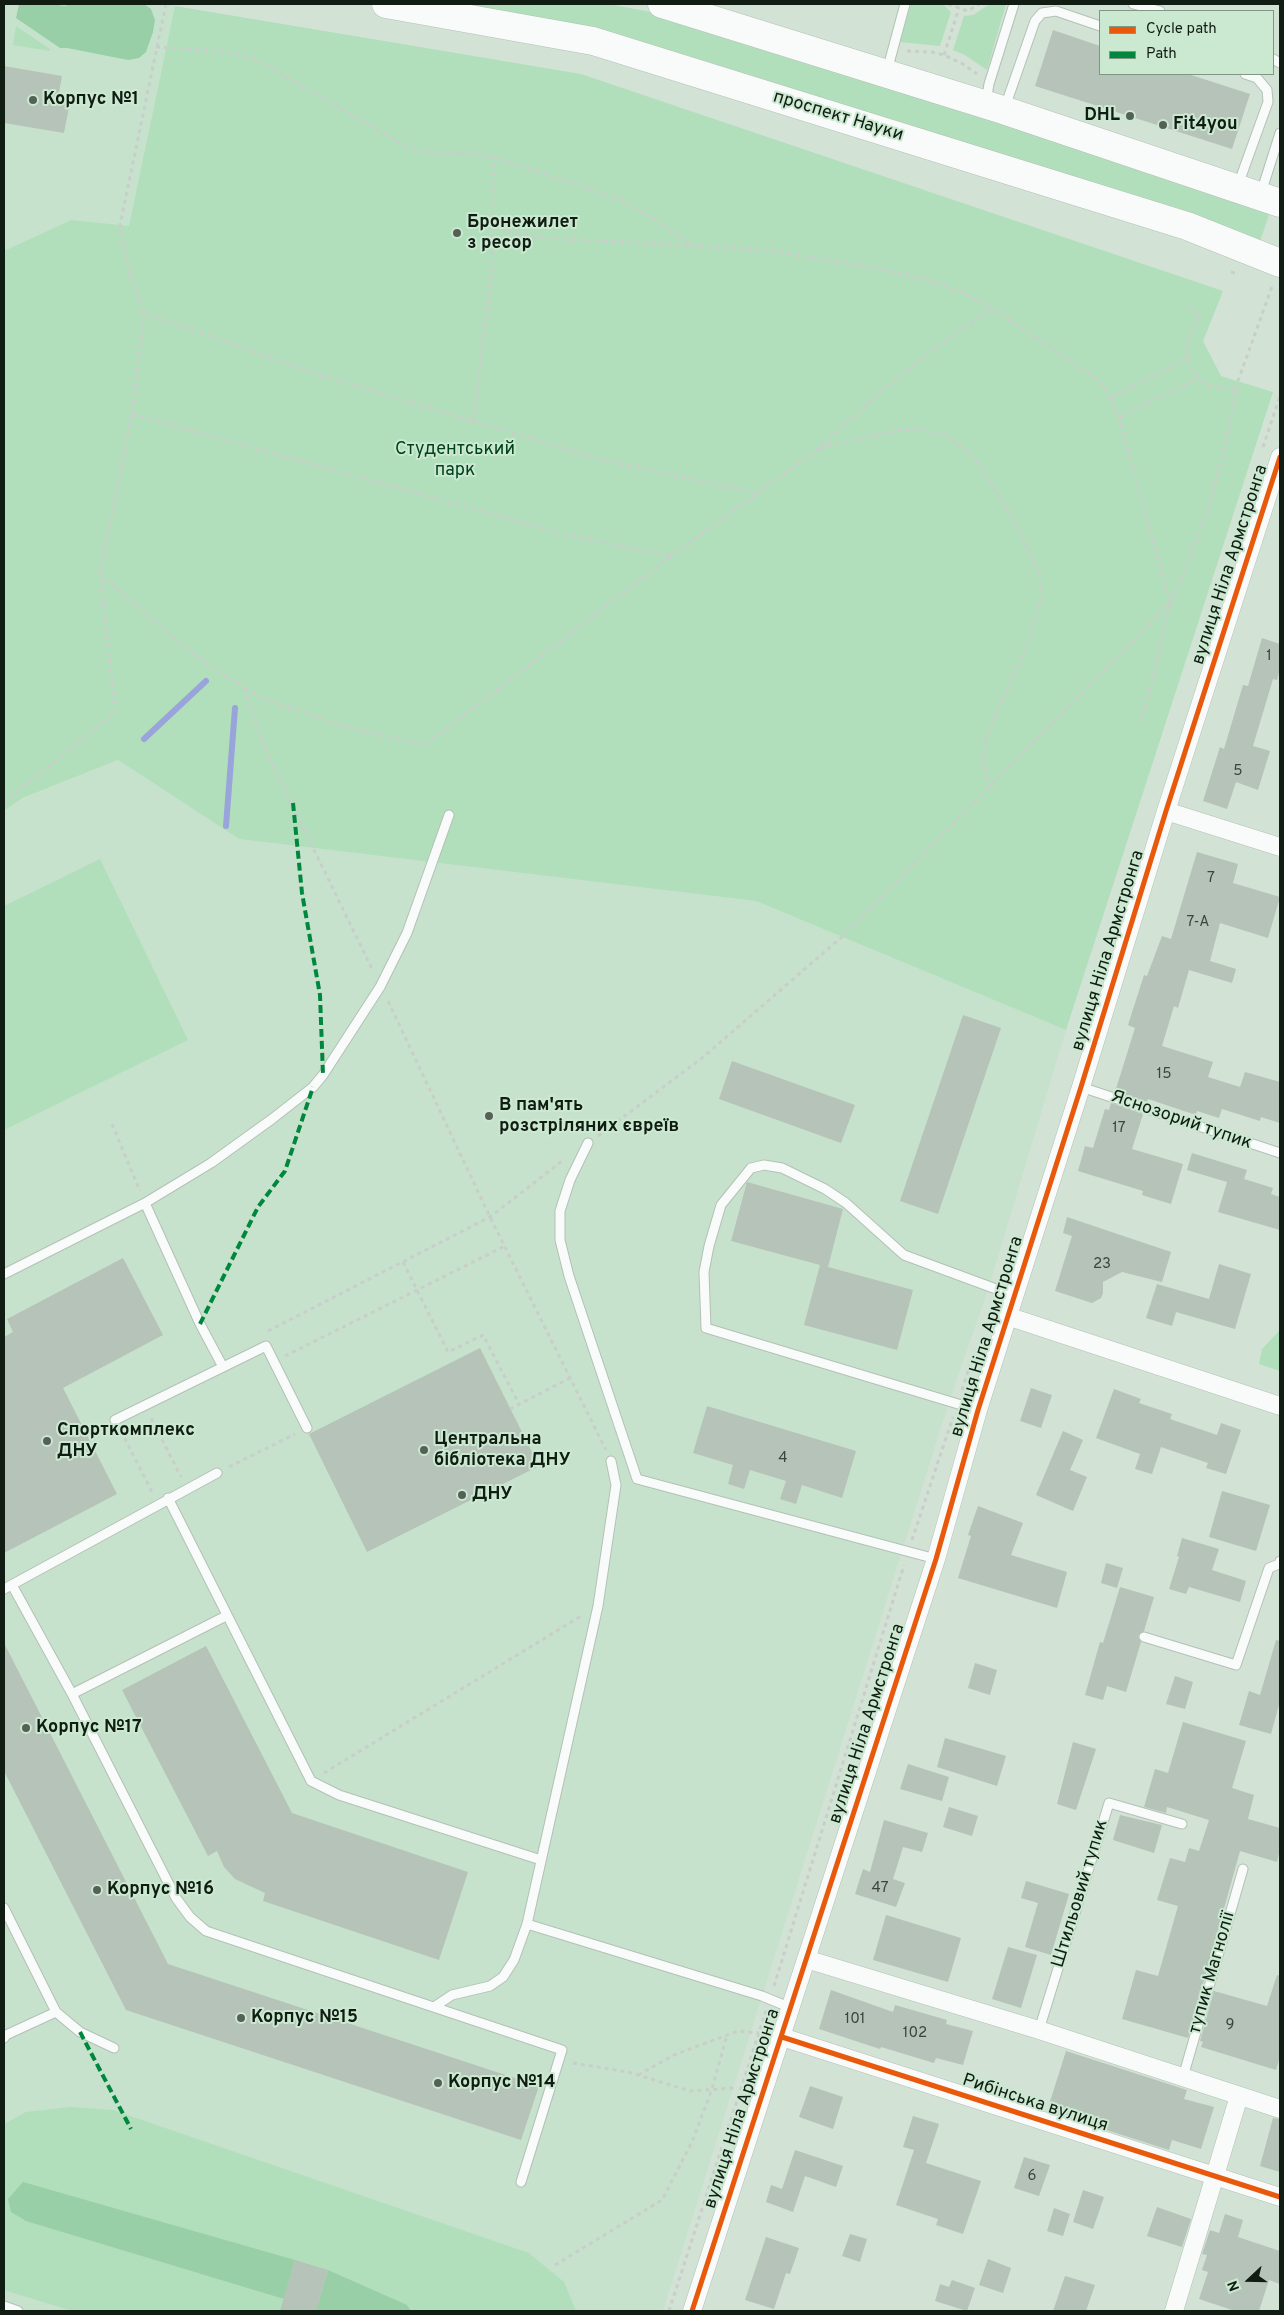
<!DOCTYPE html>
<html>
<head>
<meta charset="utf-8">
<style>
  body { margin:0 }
  #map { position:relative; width:1284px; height:2315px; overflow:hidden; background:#d2e2d5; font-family:Overpass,sans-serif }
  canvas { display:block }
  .frame { position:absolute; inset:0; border:5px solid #111c13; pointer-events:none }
  .legend { position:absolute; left:1099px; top:10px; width:175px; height:65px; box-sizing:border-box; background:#cbe9d1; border:1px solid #819785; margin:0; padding:6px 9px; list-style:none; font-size:15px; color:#111c13 }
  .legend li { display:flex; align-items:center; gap:10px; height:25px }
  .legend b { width:25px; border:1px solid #819785 }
  .north { position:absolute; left:1224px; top:2255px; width:50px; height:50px; -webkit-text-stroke:4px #cbe9d1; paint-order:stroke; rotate:249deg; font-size:14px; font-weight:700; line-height:20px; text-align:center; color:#111c13 }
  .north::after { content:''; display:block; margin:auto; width:18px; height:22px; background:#111c13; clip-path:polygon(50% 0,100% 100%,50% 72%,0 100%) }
</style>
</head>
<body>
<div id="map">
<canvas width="1284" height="2315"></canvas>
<div class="frame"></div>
<ul class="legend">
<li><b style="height:6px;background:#e8590c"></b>Cycle path</li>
<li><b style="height:6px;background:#00873e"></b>Path</li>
</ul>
<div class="north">N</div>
</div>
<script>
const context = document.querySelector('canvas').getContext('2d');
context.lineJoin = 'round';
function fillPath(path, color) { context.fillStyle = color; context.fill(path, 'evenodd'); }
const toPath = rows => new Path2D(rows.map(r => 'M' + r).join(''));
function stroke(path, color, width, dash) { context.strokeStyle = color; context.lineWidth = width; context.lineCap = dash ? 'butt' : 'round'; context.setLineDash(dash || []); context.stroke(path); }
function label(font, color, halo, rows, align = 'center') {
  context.font = font + ' Overpass,sans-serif'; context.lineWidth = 4; context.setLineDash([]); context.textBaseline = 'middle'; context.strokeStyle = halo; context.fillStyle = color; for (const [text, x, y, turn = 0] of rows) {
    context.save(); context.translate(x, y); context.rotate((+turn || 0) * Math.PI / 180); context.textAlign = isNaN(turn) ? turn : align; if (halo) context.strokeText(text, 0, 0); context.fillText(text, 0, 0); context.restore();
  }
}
fillPath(toPath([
  [4,4,164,4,175,6,129,227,71,220,4,251],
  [118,760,239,839,756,901,1066,1030,989,1287,949,1402,663,2311,4,2311,4,811,23,799]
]), '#c7e2cc');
fillPath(toPath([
  [440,4,608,4,651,12,709,28,1270,212,1259,244],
  [911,4,943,4,951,12,940,46,900,42],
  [990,4,1006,4,987,70,965,55,953,50,964,16,973,15],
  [175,6,581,74,1223,291,1203,341,1221,376,1273,392,1066,1030,756,901,239,839,118,760,23,798,4,811,4,251,71,220,129,226],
  [16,26,50,49,50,51,13,45],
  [100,859,188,1040,4,1130,4,906],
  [1280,1330,1280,1371,1259,1364,1262,1349],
  [70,2107,113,2110,529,2253,564,2282,576,2311,72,2311,7,2291,4,2289,4,2124,26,2112]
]), '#b1dfbb');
fillPath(toPath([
  [19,4,52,4,65,6,69,4,144,4,151,9,155,20,153,32,146,52,139,58,128,60,67,48,60,48,16,18],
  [23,2182,295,2260,284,2299,26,2221,11,2212,8,2199],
  [328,2270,407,2305,411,2311,316,2311]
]), '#99cfa6');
stroke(toPath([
  [144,739,206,681],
  [226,826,235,708]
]), '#99a4db', 6);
fillPath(toPath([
  [1053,30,1100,46,1100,74,1188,74,1250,94,1232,149,1035,86],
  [4,66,62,76,58,98,69,107,64,133,4,123],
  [1262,638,1280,644,1280,669,1277,680,1273,679,1253,746,1270,751,1258,790,1236,782,1227,809,1203,801,1220,747,1224,749,1243,685,1248,686],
  [1197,852,1238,864,1233,883,1280,897,1268,938,1220,923,1210,961,1236,969,1232,983,1189,970,1178,1008,1174,1006,1162,1046,1213,1062,1208,1077,1240,1087,1245,1072,1280,1082,1280,1123,1261,1117,1260,1121,1222,1109,1219,1118,1197,1111,1196,1115,1148,1099,1147,1102,1115,1092,1135,1028,1128,1025,1144,975,1147,976,1162,936,1171,939],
  [963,1015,1001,1028,938,1214,900,1201],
  [732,1061,855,1105,841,1143,719,1099],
  [1111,1103,1143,1114,1132,1149,1183,1164,1171,1204,1142,1195,1143,1191,1078,1171,1085,1146,1093,1148,1105,1109,1109,1110],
  [1192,1153,1247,1170,1244,1179,1273,1188,1271,1194,1280,1197,1280,1230,1218,1212,1227,1182,1187,1170],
  [747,1182,843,1209,828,1267,913,1290,897,1350,804,1325,820,1265,731,1241],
  [1067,1217,1171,1252,1162,1282,1122,1272,1103,1282,1103,1293,1101,1298,1092,1303,1055,1291,1072,1236,1063,1233],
  [123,1258,163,1335,63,1388,117,1494,4,1553,4,1337,13,1332,7,1319],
  [1219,1264,1251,1274,1235,1329,1176,1312,1172,1326,1146,1318,1157,1284,1209,1299],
  [480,1348,539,1466,367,1552,309,1434],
  [1031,1388,1052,1395,1041,1428,1020,1421],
  [1114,1389,1141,1399,1139,1403,1172,1414,1170,1419,1217,1435,1221,1423,1241,1430,1226,1474,1206,1468,1208,1463,1161,1447,1152,1474,1135,1469,1140,1454,1096,1438],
  [707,1406,856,1451,842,1498,802,1485,796,1504,780,1499,786,1481,750,1470,744,1489,728,1484,733,1465,693,1453],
  [1063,1431,1083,1440,1070,1470,1087,1477,1073,1511,1036,1495],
  [1222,1491,1270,1505,1256,1551,1209,1537],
  [978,1506,1023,1523,1011,1555,1067,1572,1057,1608,958,1578,971,1536,968,1535],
  [1182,1538,1219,1549,1212,1570,1246,1581,1240,1602,1189,1587,1186,1594,1169,1589,1179,1557,1177,1556],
  [1106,1563,1123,1568,1117,1588,1101,1583],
  [1120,1587,1154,1597,1144,1631,1138,1636,1141,1642,1126,1692,1107,1686,1103,1700,1085,1695,1100,1642,1103,1643],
  [1276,1640,1280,1641,1280,1701,1271,1734,1239,1725,1249,1691,1260,1695],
  [4,1643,168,1964,539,2086,521,2140,126,2010,4,1771],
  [206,1646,292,1813,468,1872,439,1960,263,1901,265,1893,235,1879,224,1867,217,1851,208,1856,122,1690],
  [975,1663,997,1670,990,1695,968,1688],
  [1175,1676,1193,1682,1185,1709,1166,1704],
  [1183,1722,1246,1741,1232,1788,1254,1795,1248,1819,1280,1828,1280,1849,1277,1862,1240,1851,1188,2038,1122,2019,1136,1970,1158,1976,1178,1906,1157,1900,1170,1858,1185,1862,1189,1848,1199,1851,1209,1820,1167,1807,1166,1813,1144,1807,1155,1769,1168,1773],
  [945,1738,1006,1756,997,1786,937,1767],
  [1073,1742,1096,1749,1076,1810,1057,1804],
  [908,1764,949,1777,942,1801,900,1789],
  [949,1807,978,1816,972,1836,943,1827],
  [1120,1815,1162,1825,1154,1853,1113,1840],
  [884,1820,928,1833,922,1852,903,1847,893,1879,905,1883,896,1907,855,1894,863,1869,870,1872],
  [1026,1881,1069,1894,1051,1955,1025,1947,1038,1903,1021,1898],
  [886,1915,961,1938,948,1982,873,1960],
  [1008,1947,1037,1955,1021,2008,992,1999],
  [1277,1975,1280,1976,1280,2057,1276,2070,1201,2047,1203,2042,1200,2041,1214,1991,1267,2006],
  [831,1990,893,2012,895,2005,947,2020,946,2024,973,2031,963,2065,936,2058,934,2063,881,2047,880,2049,819,2029],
  [1066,2051,1187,2090,1184,2099,1214,2107,1201,2149,1172,2140,1169,2150,1047,2111],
  [810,2086,843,2097,833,2129,799,2117],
  [913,2116,939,2124,926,2163,981,2181,963,2234,936,2225,938,2219,896,2205,914,2150,903,2147],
  [1273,2118,1280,2119,1280,2172,1260,2166],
  [795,2150,843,2166,836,2187,805,2176,793,2212,766,2202,771,2185,782,2189],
  [1024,2157,1050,2165,1039,2196,1014,2188],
  [1083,2190,1104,2197,1093,2229,1073,2222],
  [1157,2207,1191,2219,1182,2247,1147,2236],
  [1054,2208,1070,2214,1063,2236,1047,2231],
  [1225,2214,1243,2220,1238,2237,1280,2251,1280,2284,1269,2280,1259,2311,1235,2311,1199,2299,1208,2272,1202,2270,1207,2255,1202,2254,1210,2230,1219,2233],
  [850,2234,867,2239,860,2262,842,2256],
  [766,2237,799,2248,790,2274,786,2273,774,2309,745,2300],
  [988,2259,1011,2268,1003,2293,979,2285],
  [295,2260,328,2270,316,2311,280,2311],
  [1065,2276,1095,2285,1086,2311,1053,2311],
  [952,2280,975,2288,967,2311,935,2301,940,2284,949,2287]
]), '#b6c3b8');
const service = toPath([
  [1133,4,1160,11],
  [1273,59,1280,63],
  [887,71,905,4],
  [986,102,989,84,1014,4],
  [1005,107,1035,21,1042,13,1056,11,1100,26],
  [1238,185,1268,102,1267,90,1257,78,1245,74],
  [1261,193,1280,133],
  [1081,1087,1280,1153],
  [588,1143,570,1180,560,1211,560,1240,569,1276,637,1479,936,1559],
  [145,1203,211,1163,272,1119,313,1087,323,1075,380,987,407,933,449,815],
  [4,1274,145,1203,200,1324,223,1367],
  [978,1410,706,1328,704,1272,709,1246,721,1205,751,1168,764,1165,782,1168,825,1189,846,1203,904,1255,1015,1296],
  [115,1420,266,1346,307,1428],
  [168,1498,311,1781,339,1795,541,1860],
  [12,1585,72,1694,176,1898,190,1917,206,1931,562,2050,521,2182],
  [4,1589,217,1473],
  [1144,1637,1236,1665,1269,1568,1279,1564,1280,1561],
  [72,1694,226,1616],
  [4,1908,56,2012,80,2032,114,2048],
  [527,1924,762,1996,791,2008],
  [434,2007,452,1995,490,1986,503,1977,514,1960,527,1924,598,1606,616,1485,611,1461],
  [1039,2030,1109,1803,1182,1824],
  [4,2038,6,2035,56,2012],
  [1183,2077,1243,1869],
  [4,2306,18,2311]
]);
const minor = toPath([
  [1166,811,1280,847],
  [1007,1316,1280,1406],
  [806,1959,1039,2030,1280,2109],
  [782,2037,1280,2197],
  [692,2311,936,1559,978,1410,1081,1087,1166,811,1280,457],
  [1174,2311,1239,2096]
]);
const primary = toPath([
  [386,4,593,41,1187,226,1280,263],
  [662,4,1003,110,1280,203]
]);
stroke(service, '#b3c0b6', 11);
stroke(minor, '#b3c0b6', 19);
stroke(primary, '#b3c0b6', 29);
stroke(toPath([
  [166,4,120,225,130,275,144,313,323,376,599,459,756,493],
  [948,4,968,11,979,4],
  [156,47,219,51,240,54,257,60,405,146,432,154,471,153,493,157,545,174,621,200,656,220,690,244],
  [907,51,932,52,944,55,963,64,977,74],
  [944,55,959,8],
  [493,228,540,238,690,245,772,251,871,267,920,278,960,291,992,308,1091,375,1104,386,1119,417,1170,603,1153,678,1140,722],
  [1231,272,1238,274],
  [1187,307,1200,314,1187,343,1188,358,1193,369,1199,378,1208,385,1235,390],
  [1111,398,1188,358],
  [132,414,564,534,669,556],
  [1119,417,1199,378],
  [473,422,492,271,493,157],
  [1263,447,1280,396],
  [820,448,900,430,917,429,947,436,967,451,983,469,1022,535,1040,576,1041,597,1031,636,986,737,983,761,990,786],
  [100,574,183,646,222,674,264,699,343,726,425,745,670,557,819,448,881,391,941,344,992,308],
  [244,688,268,755,373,971],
  [4,803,115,712,100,574,132,414,144,313],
  [388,1001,490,1217,606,1450],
  [112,1124,140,1191],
  [598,1136,702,1058,843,936,1170,603,1189,561,1207,512,1225,447,1238,381,1273,284],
  [403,1262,448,1352,483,1335,519,1404],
  [268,1331,490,1217,562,1161],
  [285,1356,505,1246],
  [962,1390,970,1365],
  [510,1409,570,1378],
  [151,1418,181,1477],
  [121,1431,152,1492],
  [229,1467,295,1434],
  [912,1540,953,1417],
  [324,1773,581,1616],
  [774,1986,904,1565],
  [573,2063,628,2072,690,2091,734,2088],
  [638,2075,674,2055,738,2031,759,2033],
  [555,2265,662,2200,692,2142,712,2089,727,2035],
  [669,2311,766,2011]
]), '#c9ceca', 3, [4, 4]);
stroke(service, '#f8fbf9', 9);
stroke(minor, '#f8fbf9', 18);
stroke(primary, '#f8fbf9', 28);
stroke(toPath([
  [293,803,302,893,320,995,323,1075],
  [200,1324,258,1207,285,1171,313,1087],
  [80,2032,131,2129]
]), '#00873e', 4, [8, 4]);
stroke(toPath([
  [782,2037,1280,2197],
  [692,2311,936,1559,978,1410,1081,1087,1166,811,1280,457]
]), '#e8590c', 5);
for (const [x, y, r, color] of [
  [33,100,5,"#556157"],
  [1130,116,5,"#556157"],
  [1163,125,5,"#556157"],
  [457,233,5,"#556157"],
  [489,1116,5,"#556157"],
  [47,1441,5,"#556157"],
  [424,1450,5,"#556157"],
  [462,1495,5,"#556157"],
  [26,1728,5,"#556157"],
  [97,1890,5,"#556157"],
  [241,2018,5,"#556157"],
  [438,2083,5,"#556157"]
]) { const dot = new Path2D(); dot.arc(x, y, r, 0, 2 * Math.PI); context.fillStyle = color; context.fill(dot); stroke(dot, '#cbe9d1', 2); }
label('15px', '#3a463c', null, [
  ["1",1269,657],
  ["5",1238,772],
  ["7",1211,879],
  ["7-А",1198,923],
  ["15",1164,1075],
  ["17",1119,1129],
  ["23",1102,1265],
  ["4",783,1459],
  ["47",880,1889],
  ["101",855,2020],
  ["9",1230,2026],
  ["102",915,2034],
  ["6",1032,2177]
]);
label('bold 18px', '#111c13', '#cbe9d1', [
  ["Корпус №1",43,100],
  ["DHL",1120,116,"right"],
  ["Fit4you",1173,125],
  ["Бронежилет",467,223],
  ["з ресор",467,244],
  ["В пам'ять",499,1106],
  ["розстріляних євреїв",499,1127],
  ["Спорткомплекс",57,1431],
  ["ДНУ",57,1452],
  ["Центральна",434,1440],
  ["бібліотека ДНУ",434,1461],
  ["ДНУ",472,1495],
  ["Корпус №17",36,1728],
  ["Корпус №16",107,1890],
  ["Корпус №15",251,2018],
  ["Корпус №14",448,2083]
], 'left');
label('18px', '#111c13', '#cbe9d1', [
  ["проспект Науки",838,117,17],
  ["вулиця Ніла Армстронга",1231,565,-72],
  ["вулиця Ніла Армстронга",1109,951,-73],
  ["Яснозорий тупик",1181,1121,19],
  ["вулиця Ніла Армстронга",988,1337,-73],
  ["вулиця Ніла Армстронга",868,1724,-72],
  ["Штильовий тупик",1081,1894,-73],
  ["тупик Магнолії",1213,1973,-74],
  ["Рибінська вулиця",1035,2104,18],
  ["вулиця Ніла Армстронга",743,2109,-72]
]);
label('18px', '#00431b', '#cbe9d1', [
  ["Студентський",455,450],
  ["парк",455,471]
]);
</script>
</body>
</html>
